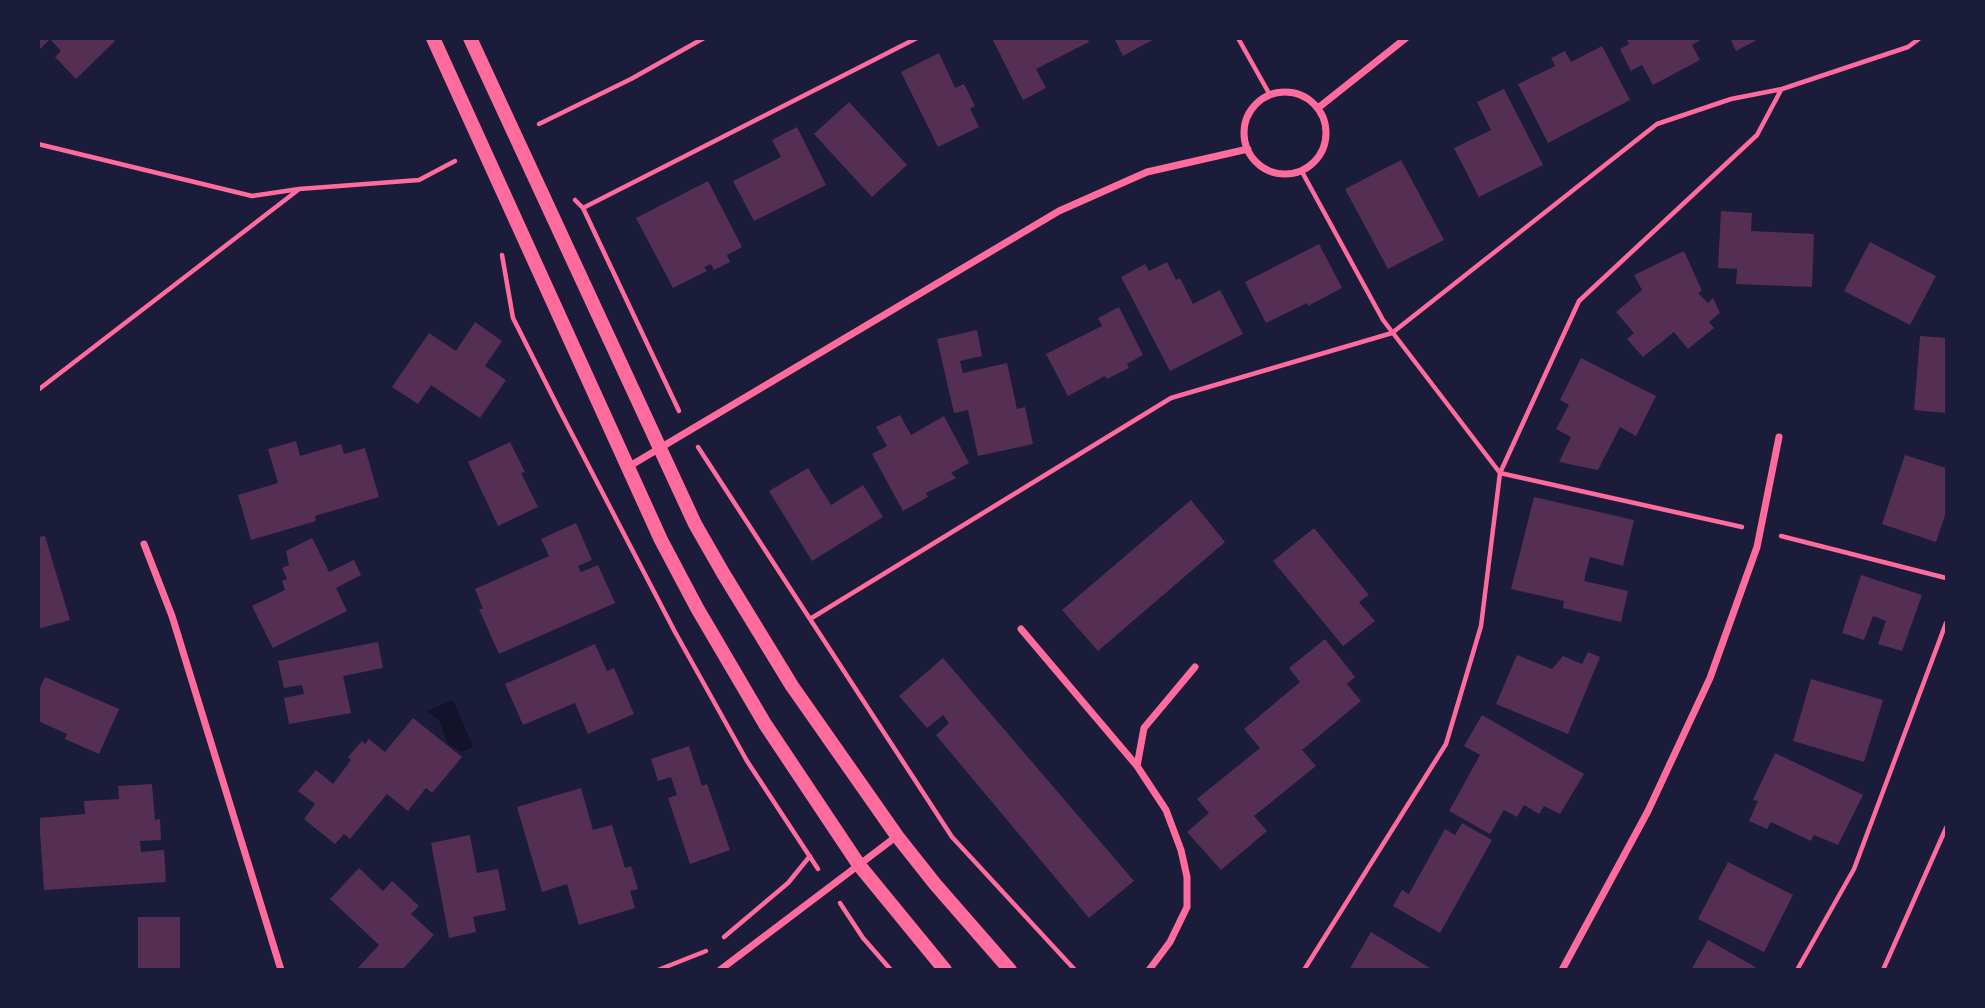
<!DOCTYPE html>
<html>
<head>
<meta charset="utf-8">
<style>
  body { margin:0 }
  #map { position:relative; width:1985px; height:1008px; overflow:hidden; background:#1b1b3a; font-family:Arial,sans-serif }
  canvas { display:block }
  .frame { position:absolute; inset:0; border:40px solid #1b1b3a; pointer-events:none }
</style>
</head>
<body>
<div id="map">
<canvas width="1985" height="1008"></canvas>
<div class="frame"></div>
</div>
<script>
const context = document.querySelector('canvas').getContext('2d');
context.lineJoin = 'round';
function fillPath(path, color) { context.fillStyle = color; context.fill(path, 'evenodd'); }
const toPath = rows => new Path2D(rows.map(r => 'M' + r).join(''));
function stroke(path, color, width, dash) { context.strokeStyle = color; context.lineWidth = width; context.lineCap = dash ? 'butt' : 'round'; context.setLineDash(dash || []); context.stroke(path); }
fillPath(toPath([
  [453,700,473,747,461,752,448,744,439,720,427,711]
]), '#12122b');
fillPath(toPath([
  [38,38,112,38,115,41,76,79,55,57,61,51,50,39,38,51],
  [992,38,1087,38,1089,42,1036,69,1046,88,1023,100],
  [1114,38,1156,38,1123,56],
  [1626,38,1700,38,1701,40,1692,45,1700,60,1653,85,1642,65,1631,71,1620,49,1629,44],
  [1730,38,1761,38,1736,51],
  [1602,46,1630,100,1548,143,1518,84,1555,66,1551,58,1565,51,1571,62],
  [939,53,955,88,964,84,975,106,970,109,979,127,938,147,901,72],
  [1504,89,1543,165,1479,197,1454,148,1491,130,1477,102],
  [849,102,907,165,872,197,814,134],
  [797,127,826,185,754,221,733,181,781,157,772,140],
  [1401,160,1444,240,1388,269,1345,189],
  [708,181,742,247,727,255,730,262,714,270,711,264,704,267,707,271,673,288,636,218],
  [1721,211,1752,213,1751,231,1814,234,1812,287,1736,284,1737,269,1718,268],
  [1870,242,1936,276,1910,325,1844,291],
  [1319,244,1342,288,1308,306,1307,303,1266,323,1245,282],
  [1684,251,1702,291,1698,293,1708,303,1713,298,1720,313,1709,322,1714,328,1688,349,1674,332,1643,357,1627,339,1634,333,1616,312,1642,290,1634,275],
  [1167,262,1176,280,1180,278,1193,304,1220,290,1243,334,1170,371,1121,277,1145,264,1149,271],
  [1119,307,1143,355,1127,364,1129,368,1107,379,1105,376,1068,396,1046,354,1102,326,1098,318],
  [475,322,502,341,485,366,506,380,480,418,431,385,418,404,392,387,429,333,456,351],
  [977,330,982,356,960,361,963,373,1007,363,1017,409,1025,407,1033,444,978,456,968,410,954,413,937,339],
  [1920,336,1946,338,1946,413,1914,410],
  [1581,358,1656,396,1636,436,1620,427,1598,470,1559,462,1571,437,1556,429,1569,405,1560,400],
  [900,415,911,435,944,416,969,463,951,473,956,478,926,493,928,497,903,511,872,454,887,446,876,427],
  [296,441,300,456,341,444,344,454,365,448,379,497,315,516,316,521,251,540,238,495,278,483,268,449],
  [510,442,525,472,521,473,538,507,498,526,468,462],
  [1905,455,1946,468,1946,512,1936,542,1882,524],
  [808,468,831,505,863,485,883,517,812,561,769,491],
  [1534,497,1634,520,1623,566,1590,557,1584,581,1628,591,1621,622,1563,608,1564,601,1511,589],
  [1191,500,1225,542,1098,651,1062,610],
  [576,523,592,560,578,566,581,572,598,565,615,603,499,654,479,609,483,609,475,589,549,556,541,539],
  [1314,528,1369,595,1359,602,1375,621,1343,646,1273,561],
  [45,536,70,620,38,629,38,537],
  [312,538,329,572,354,560,361,575,336,588,347,611,273,648,252,606,285,590,282,581,287,579,282,568,289,565,286,551],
  [1861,575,1922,595,1902,651,1878,644,1886,621,1873,616,1864,640,1842,633],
  [1325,639,1355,677,1347,684,1361,701,1302,750,1316,766,1254,816,1267,831,1221,870,1187,832,1209,813,1197,799,1260,748,1244,729,1300,682,1289,668],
  [378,642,383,668,343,676,351,713,289,724,284,698,304,694,302,685,284,688,278,661],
  [595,644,607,671,614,668,634,714,588,734,575,703,523,725,505,684],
  [1588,652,1600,657,1568,734,1496,704,1517,655,1552,669,1563,656,1582,664],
  [943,658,1134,881,1089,918,936,735,949,723,943,715,927,728,899,696],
  [45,677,119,709,99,754,65,739,67,734,38,721,38,692],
  [1811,679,1883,700,1864,762,1793,741],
  [1482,715,1584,774,1560,814,1544,806,1539,814,1524,805,1517,817,1504,810,1490,834,1449,811,1480,755,1464,746],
  [413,718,462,757,432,793,426,788,408,811,387,794,350,839,344,834,335,844,304,819,315,804,298,791,316,770,333,784,351,760,348,757,362,741,365,744,369,739,385,752],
  [689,746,702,786,707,784,730,850,690,864,668,798,677,795,671,777,658,781,651,759],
  [1775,753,1863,795,1838,845,1814,835,1811,841,1771,822,1767,829,1749,821,1758,801,1753,800],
  [152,784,155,820,160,819,161,840,140,841,141,852,164,850,166,882,44,890,39,818,85,814,84,801,119,799,118,786],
  [581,788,593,830,612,825,625,868,631,866,638,889,630,891,635,908,579,925,567,884,542,892,517,807],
  [1462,823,1492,840,1440,933,1393,906,1402,890,1409,894,1445,829,1455,835],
  [470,835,477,873,498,869,506,910,473,917,476,932,449,938,431,843],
  [1728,862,1793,895,1764,952,1698,919],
  [359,868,383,891,392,881,419,906,411,914,434,935,402,970,356,970,379,945,330,899],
  [138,917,180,917,180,970,138,970],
  [1371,932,1430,968,1429,970,1349,970],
  [1708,940,1757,968,1756,970,1691,970]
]), '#542f53');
stroke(toPath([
  [1238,38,1270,95],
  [539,124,631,79,704,38],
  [38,144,252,196,299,189,419,180,455,161],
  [1301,170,1383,320,1500,473,1742,527],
  [575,200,583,208,679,411],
  [583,208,917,38],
  [502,255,513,318,561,413,675,632,747,761,818,869],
  [38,390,298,190],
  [698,447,810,619],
  [1781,536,1946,578],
  [840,903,863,938,891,970],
  [724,937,788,883,810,856],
  [658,970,706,951],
  [1075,970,952,837,810,619,1171,398,1392,333,1657,124,1731,99,1782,89,1908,47,1920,38],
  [1304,970,1446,744,1481,626,1500,473,1579,301,1757,135,1781,90],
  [1797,970,1854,869,1946,623],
  [1883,970,1946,828]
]), '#ff6b9d', 4.5);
stroke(toPath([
  '1244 133a41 41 0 1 1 82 0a41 41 0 1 1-82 0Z',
  [1318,108,1406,38],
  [628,467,1059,211,1147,172,1248,149],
  [144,544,172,616,281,970],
  [1021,629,1137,766],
  [720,970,897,836],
  [1149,970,1170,942,1187,907,1187,877,1181,850,1166,810,1137,766,1144,728,1195,667],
  [1562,970,1648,811,1710,678,1757,547,1779,437]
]), '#ff6b9d', 7);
stroke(toPath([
  [433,38,661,540,697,608,765,724,859,865,945,970],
  [470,38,695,524,723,573,792,686,897,836,935,884,1010,970]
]), '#ff6b9d', 14);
</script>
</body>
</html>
